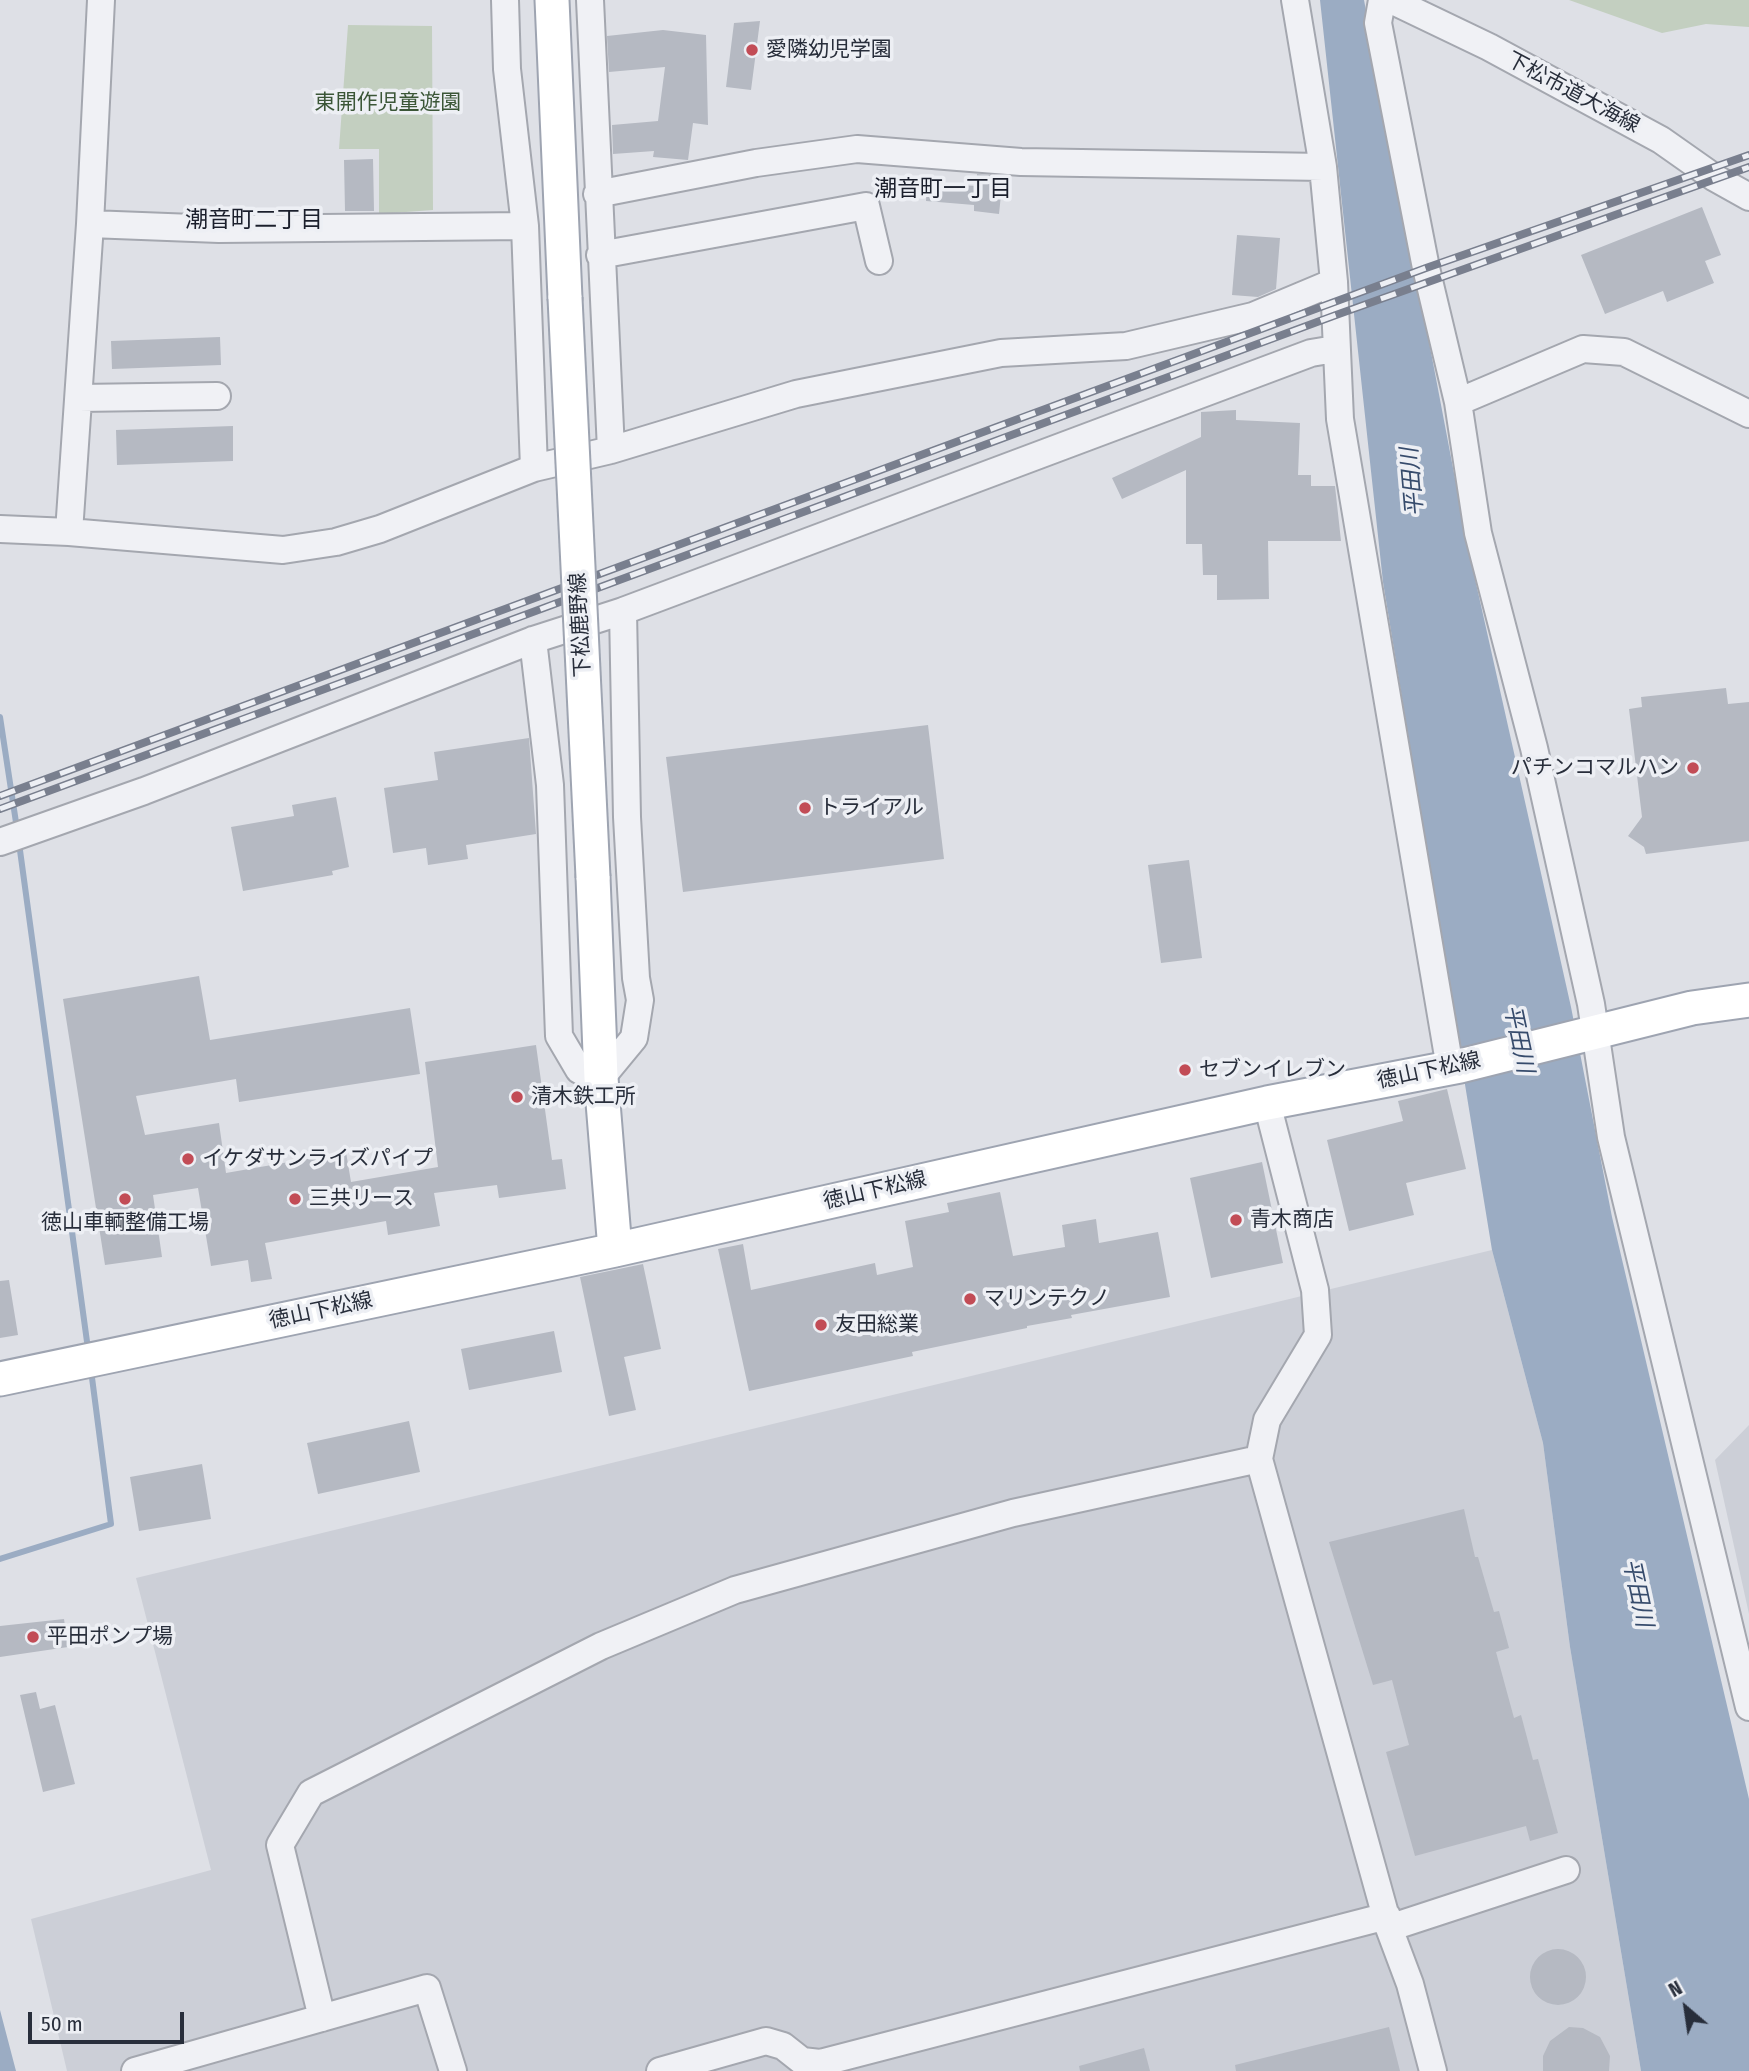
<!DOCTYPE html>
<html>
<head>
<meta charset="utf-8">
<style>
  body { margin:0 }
  #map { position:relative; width:1749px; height:2071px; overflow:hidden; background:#dee0e6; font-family:"Fira Sans Condensed",sans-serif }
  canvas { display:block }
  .north { position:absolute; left:1651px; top:1973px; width:70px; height:70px; -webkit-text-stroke:5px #edeff4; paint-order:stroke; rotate:331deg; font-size:19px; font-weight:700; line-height:28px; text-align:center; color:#282e3b }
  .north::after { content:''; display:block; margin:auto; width:24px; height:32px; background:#282e3b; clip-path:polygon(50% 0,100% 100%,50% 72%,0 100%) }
  .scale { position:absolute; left:28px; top:2012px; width:156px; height:32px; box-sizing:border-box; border:4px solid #282e3b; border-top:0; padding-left:9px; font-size:21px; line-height:24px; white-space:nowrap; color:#282e3b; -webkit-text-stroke:5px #edeff4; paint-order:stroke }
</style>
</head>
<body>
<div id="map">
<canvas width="1749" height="2071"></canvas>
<div class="north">N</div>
<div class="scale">50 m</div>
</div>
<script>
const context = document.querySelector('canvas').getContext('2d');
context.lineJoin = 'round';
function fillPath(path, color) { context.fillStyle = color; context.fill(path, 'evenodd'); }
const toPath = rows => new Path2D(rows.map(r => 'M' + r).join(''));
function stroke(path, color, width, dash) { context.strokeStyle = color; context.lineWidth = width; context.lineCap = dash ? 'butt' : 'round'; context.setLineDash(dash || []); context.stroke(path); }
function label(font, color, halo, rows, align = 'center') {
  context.font = font + ' "Fira Sans Condensed","Noto Sans JP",sans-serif'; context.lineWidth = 7; context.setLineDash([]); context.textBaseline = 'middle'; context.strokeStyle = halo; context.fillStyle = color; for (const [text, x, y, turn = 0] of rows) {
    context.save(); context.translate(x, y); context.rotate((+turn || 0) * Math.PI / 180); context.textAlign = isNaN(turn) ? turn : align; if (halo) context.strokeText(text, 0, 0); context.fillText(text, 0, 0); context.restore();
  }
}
fillPath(toPath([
  [1492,1250,1543,1443,1570,1647,1641,2071,67,2071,31,1919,211,1870,136,1578],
  [1749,1425,1749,1614,1715,1460]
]), '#cccfd7');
fillPath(toPath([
  [1569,0,1749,0,1749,27,1706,24,1662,33],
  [348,25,432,26,433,210,379,214,379,149,339,149]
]), '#c3cfc0');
fillPath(toPath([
  [1320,0,1364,0,1469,552,1571,1007,1612,1217,1749,1799,1749,2071,1641,2071,1570,1647,1543,1443,1492,1250,1383,582],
  [0,2010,16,2071,0,2071]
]), '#9bacc3');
stroke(toPath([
  [0,717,17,829],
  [19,843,88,1349],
  [0,1559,111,1524,91,1370]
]), '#9bacc3', 6);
fillPath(toPath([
  [760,21,751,90,726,87,734,23],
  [663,30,706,35,708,125,693,123,688,160,653,157,654,151,613,154,612,125,658,121,665,67,609,72,607,36],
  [373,159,374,211,345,211,344,160],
  [977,174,1003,176,999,214,974,211,974,205,926,201,927,183,976,186],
  [1702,207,1721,255,1705,261,1714,283,1667,302,1663,291,1605,314,1581,255],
  [1237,235,1280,238,1276,289,1258,297,1232,295],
  [220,337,221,365,112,369,111,341],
  [1236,410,1236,420,1300,423,1298,475,1311,475,1311,486,1335,486,1341,541,1268,541,1269,599,1217,600,1217,575,1203,575,1202,544,1186,544,1186,470,1122,499,1112,478,1201,437,1201,412],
  [233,426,233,461,117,465,116,430],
  [1726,688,1728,704,1749,702,1749,841,1646,854,1644,847,1628,836,1642,817,1629,709,1642,707,1641,697],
  [928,725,944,859,683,892,666,757],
  [529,738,536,834,466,845,468,859,428,865,426,848,393,853,384,788,438,780,434,752],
  [336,797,349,867,332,871,333,875,243,891,231,827,294,816,292,805],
  [1189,860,1202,958,1161,963,1148,865],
  [199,976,210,1040,410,1008,420,1074,239,1102,236,1079,136,1096,145,1135,219,1123,226,1173,346,1152,351,1182,438,1167,425,1062,536,1045,552,1160,562,1159,566,1189,499,1198,497,1185,434,1193,440,1226,388,1235,386,1221,265,1243,272,1279,251,1282,248,1260,211,1266,198,1188,153,1195,162,1257,105,1265,63,999],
  [1447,1089,1466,1169,1406,1183,1414,1215,1349,1231,1327,1140,1403,1121,1398,1101],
  [1262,1162,1283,1263,1211,1278,1190,1178],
  [1000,1192,1013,1256,1065,1247,1062,1225,1096,1219,1099,1243,1158,1232,1170,1297,1071,1315,1072,1318,1027,1326,1027,1328,912,1352,913,1356,749,1391,718,1249,743,1244,751,1290,875,1263,877,1275,913,1267,905,1221,949,1212,947,1203],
  [643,1264,661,1349,624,1357,636,1410,609,1416,580,1277],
  [9,1280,18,1335,0,1338,0,1281],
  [554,1331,562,1372,469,1390,461,1349],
  [409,1421,420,1472,318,1494,307,1443],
  [202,1464,211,1519,139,1531,130,1477],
  [1464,1509,1475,1557,1478,1557,1494,1612,1499,1611,1509,1648,1496,1652,1514,1718,1521,1715,1533,1760,1538,1759,1558,1833,1530,1841,1526,1826,1415,1856,1386,1752,1409,1745,1392,1680,1373,1685,1329,1542],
  [64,1619,68,1647,0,1657,0,1626],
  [36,1692,40,1709,55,1705,75,1784,43,1792,20,1695],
  '1530 1977a28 28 0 1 1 56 0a28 28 0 1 1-56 0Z',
  [1389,2027,1400,2071,1236,2071,1235,2065],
  [1569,2027,1583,2028,1600,2037,1610,2056,1609,2071,1543,2071,1543,2056,1550,2041],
  [1144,2048,1150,2071,1080,2071,1079,2066]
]), '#b5b9c2');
const minor = toPath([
  [505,0,507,69,525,226,534,468],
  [590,0,611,450],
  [1295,0,1323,167,1334,282,1340,419,1450,1068],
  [1382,0,1378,23,1426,268,1458,402,1478,533,1534,748,1591,1004,1611,1137,1749,1707],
  [1391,0,1489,47,1661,140,1715,178,1749,197],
  [597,194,756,163,857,149,1021,162,1323,167],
  [90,224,219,229,525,226],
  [600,255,866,206,879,261],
  [79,398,217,396],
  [1458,402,1583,349,1624,352,1749,414],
  [0,529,69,532,283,550,336,542,380,529,534,468,611,450,796,394,1001,353,1126,346,1253,316,1334,282],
  [69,532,90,224,101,0],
  [533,640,550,785,559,1036,579,1070,601,1078,634,1038,640,1000,636,978,627,817,623,611],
  [0,842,144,791,533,640,623,611,1311,353,1335,349],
  [1267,1103,1315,1290,1318,1335,1267,1420,1259,1459,1389,1928,1410,1984,1433,2071],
  [1389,1928,1566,1870],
  [322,2018,280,1845,311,1793,601,1646,735,1590,1013,1513,1259,1459],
  [135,2071,427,1988,453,2071],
  [660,2071,766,2041,783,2046,802,2061,820,2063,1387,1916]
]);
const major = toPath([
  [552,0,565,298],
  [593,877,601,1078,615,1250],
  [0,1379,615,1250,1267,1103,1460,1066,1692,1008,1749,1000]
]);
stroke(minor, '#a4a7af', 30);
stroke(major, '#9ea4b1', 37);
stroke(minor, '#f0f1f5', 26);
stroke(major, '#fff', 33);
const rail = toPath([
  [0,796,1426,268,1749,155],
  [0,809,1336,315,1749,167]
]);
stroke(rail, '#797f8e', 8);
stroke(rail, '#edeff4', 5, [16]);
const majorBridge = toPath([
  [565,298,593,877]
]);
stroke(majorBridge, '#9ea4b1', 37, []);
stroke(majorBridge, '#fff', 33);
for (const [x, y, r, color] of [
  [752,50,7,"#c24c56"],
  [1693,768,7,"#c24c56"],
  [805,808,7,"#c24c56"],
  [1185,1070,7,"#c24c56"],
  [517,1097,7,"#c24c56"],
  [188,1159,7,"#c24c56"],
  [125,1199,7,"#c24c56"],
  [295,1199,7,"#c24c56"],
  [1236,1220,7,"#c24c56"],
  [970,1299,7,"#c24c56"],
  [821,1325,7,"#c24c56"],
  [33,1637,7,"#c24c56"]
]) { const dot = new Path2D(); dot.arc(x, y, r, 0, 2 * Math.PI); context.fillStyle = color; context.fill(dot); stroke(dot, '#edeff4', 2.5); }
label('21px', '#282e3b', '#edeff4', [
  ["愛隣幼児学園",766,50],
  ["パチンコマルハン",1679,768,"right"],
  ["トライアル",819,808],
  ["セブンイレブン",1199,1070],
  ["清木鉄工所",531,1097],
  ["イケダサンライズパイプ",202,1159],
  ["三共リース",309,1199],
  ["青木商店",1250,1220],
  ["徳山車輌整備工場",125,1223,"center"],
  ["マリンテクノ",984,1299],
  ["友田総業",835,1325],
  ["平田ポンプ場",47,1637]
], 'left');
label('21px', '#282e3b', '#edeff4', [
  ["下松市道大海線",1573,93,28],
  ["下松鹿野線",581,625,-93],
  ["徳山下松線",1429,1071,-12],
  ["徳山下松線",875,1191,-13],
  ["徳山下松線",321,1311,-12]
]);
label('21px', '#3b5637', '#edeff4', [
  ["東開作児童遊園",388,103]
]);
label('23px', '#1b1f2c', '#edeff4', [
  ["潮音町一丁目",943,190],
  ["潮音町二丁目",254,221]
]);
label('italic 23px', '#364b6c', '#edeff4', [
  ["平田川",1413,482,-95],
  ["平田川",1518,1039,78],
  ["平田川",1637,1593,78]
]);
</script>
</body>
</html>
